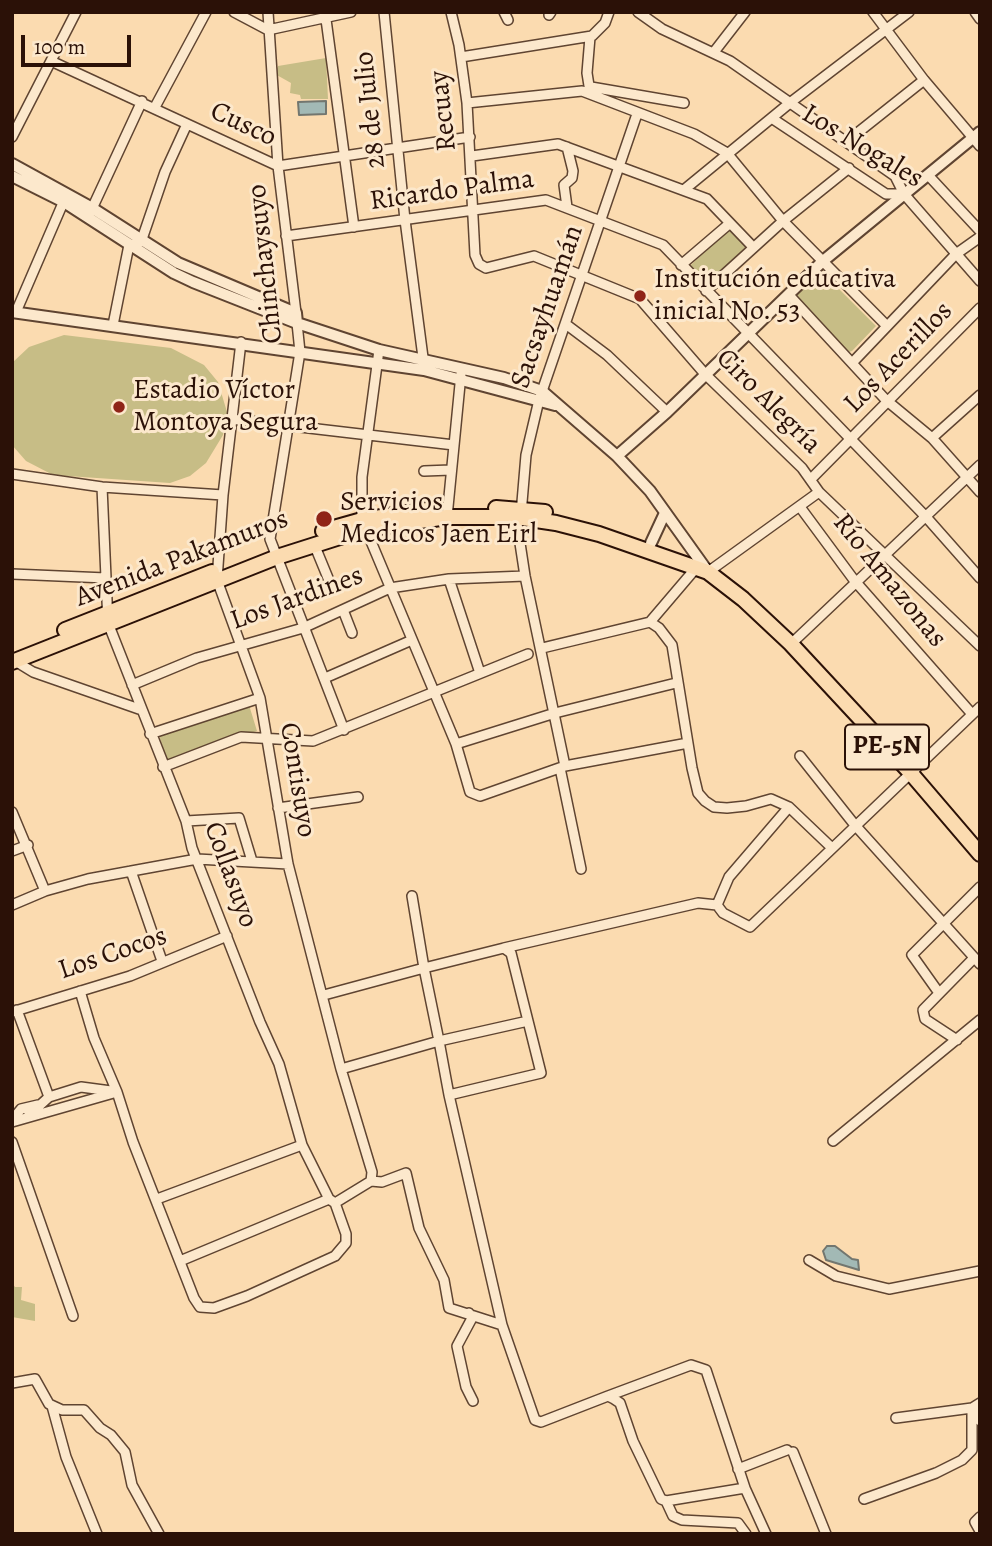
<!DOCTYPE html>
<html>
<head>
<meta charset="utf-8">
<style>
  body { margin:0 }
  #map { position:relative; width:992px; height:1546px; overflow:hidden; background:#fbdbb0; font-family:Alegreya,serif }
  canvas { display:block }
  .frame { position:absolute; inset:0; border:14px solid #2b1107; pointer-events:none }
  .scale { position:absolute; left:21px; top:35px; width:110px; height:32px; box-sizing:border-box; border:4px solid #2b1107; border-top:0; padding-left:9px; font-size:21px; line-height:24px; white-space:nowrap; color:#2b1107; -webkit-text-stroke:5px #fce8cc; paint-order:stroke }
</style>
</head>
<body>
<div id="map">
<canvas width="992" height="1546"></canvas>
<div class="frame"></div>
<div class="scale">100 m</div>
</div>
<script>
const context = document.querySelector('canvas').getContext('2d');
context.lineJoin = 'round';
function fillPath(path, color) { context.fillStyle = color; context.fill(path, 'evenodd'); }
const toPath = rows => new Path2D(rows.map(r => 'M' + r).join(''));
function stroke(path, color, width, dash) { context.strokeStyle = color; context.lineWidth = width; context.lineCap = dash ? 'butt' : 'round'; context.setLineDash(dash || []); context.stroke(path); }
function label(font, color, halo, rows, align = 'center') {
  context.font = font + ' Alegreya,serif'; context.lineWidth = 6; context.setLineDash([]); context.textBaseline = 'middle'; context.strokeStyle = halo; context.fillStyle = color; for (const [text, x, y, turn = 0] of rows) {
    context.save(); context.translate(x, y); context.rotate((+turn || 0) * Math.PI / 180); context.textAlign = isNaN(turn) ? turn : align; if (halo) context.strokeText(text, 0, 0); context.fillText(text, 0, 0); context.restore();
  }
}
fillPath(toPath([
  [326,58,328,99,301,99,300,95,290,93,291,83,275,74,278,66],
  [727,229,731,229,748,246,706,284,689,267],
  [821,271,876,326,852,351,849,352,796,300,797,295],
  [64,335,171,348,204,365,218,382,227,412,223,435,206,463,190,476,170,483,53,475,26,461,12,445,12,363,29,347],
  [249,705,257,731,167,760,159,735],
  [12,1283,15,1287,22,1287,21,1300,35,1304,35,1321,12,1317]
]), '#c7bd86');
const water = toPath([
  [326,101,326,114,299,115,298,102,326,101],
  [827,1246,835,1246,852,1259,858,1260,859,1270,826,1260,823,1251,827,1246]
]);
fillPath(water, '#a2b9b5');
stroke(water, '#72766f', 2);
const minor = toPath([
  [234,12,268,30],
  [268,12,278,166,296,313],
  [325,12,354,227],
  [384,12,405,220,424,365],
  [451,12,459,45,467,103,475,255,479,264,486,268,534,256,640,299,705,374,802,468,819,492,980,646],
  [504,12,508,20],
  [638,12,662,29,730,61,895,176,904,194,980,281],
  [873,12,924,80,980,146],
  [975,12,980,19],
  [549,15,551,12],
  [268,30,351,12],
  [714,52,745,12],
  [461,57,592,36,605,23,609,12],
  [51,61,278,166,470,137],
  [591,87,684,103],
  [590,92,587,73,590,37],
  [467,103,582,91,694,134,727,153,783,221,887,326],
  [155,107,206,12],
  [773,119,886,194,904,194],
  [12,137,76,12],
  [846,142,924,80],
  [472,156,558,144,707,199,753,247],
  [928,175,980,231],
  [685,189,791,102,909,12],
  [567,207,564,185,572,178,573,171,567,147],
  [90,213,142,101],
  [286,236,546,200,663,245,927,518,980,578],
  [681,265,729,224],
  [706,291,783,221,849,168],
  [789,295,886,400,932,438,980,492],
  [16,312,66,196],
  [297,323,300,352,270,539,344,730],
  [113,325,129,245,141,242,165,172,187,124],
  [567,325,607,355,667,412],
  [241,342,223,495,217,580,260,698,288,864,341,1069,372,1172,371,1181,335,1203],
  [379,350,362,477,362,520,456,744,470,792,480,796,565,766],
  [853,362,956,254,980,237],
  [232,419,454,445],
  [932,438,980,395],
  [424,471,451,470],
  [12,474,102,487,223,495],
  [812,478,980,308],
  [800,507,854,580,972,714],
  [521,514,526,455,539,400,637,114],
  [447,517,461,374],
  [516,517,525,576,565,766,688,743],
  [314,544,328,578],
  [708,572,819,492],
  [12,574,106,578],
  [449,579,480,673],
  [343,610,352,633],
  [650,622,696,568],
  [791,644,980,465],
  [542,648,650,622,659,628,672,645,692,768,698,793,705,801,714,807,727,808,746,806,771,799,789,807,832,848],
  [15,661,33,672,139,709],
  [325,678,412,640],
  [132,685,197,658,303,628,390,588,449,579,525,576],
  [150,734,260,698],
  [456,744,555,713,676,683],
  [800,756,854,824,980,964],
  [163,767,241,737,313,741,528,654],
  [560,768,581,869],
  [789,807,729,877,717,905,723,913,750,927,980,707],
  [278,808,358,797],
  [12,812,45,891],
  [186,821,239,818,252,861],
  [12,851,28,845],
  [131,871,162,961],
  [12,905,45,891,88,879,197,859,288,864],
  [504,948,698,903,717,905],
  [80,991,94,1038,117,1092,133,1142,194,1298,200,1307,214,1308,247,1296,335,1256,346,1243,346,1234,335,1203,329,1199,302,1145,279,1064,260,1022,192,848,186,821,108,623,102,487],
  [939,993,912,955,980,887],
  [324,995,424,968,439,1041,528,1021],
  [17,1010,49,1097,28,1116],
  [12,1012,130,976,227,936],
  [957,1040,925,1019,923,1010,974,958],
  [341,1069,439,1041,449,1095,541,1073,511,953,504,948,424,968,412,896],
  [449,1095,502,1325],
  [49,1097,81,1087,111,1091],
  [12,1120,21,1109,38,1105],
  [12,1122,117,1092],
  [833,1141,980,1020],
  [12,1142,73,1316],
  [371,1181,382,1182,406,1173,419,1228,444,1280,449,1308,502,1325,535,1420,541,1422,608,1396,614,1399,620,1403,633,1441,661,1499,666,1501,745,1488,766,1534],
  [157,1199,302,1145],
  [809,1260,836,1276,889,1289,980,1271],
  [180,1261,329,1199],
  [469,1313,472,1318,457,1346,466,1387,473,1401],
  [12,1383,35,1379,49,1404,62,1410,84,1410,100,1428,111,1435,125,1452,132,1485,159,1534],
  [608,1396,691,1365,706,1370,745,1488],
  [52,1406,66,1457,97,1534],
  [896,1418,972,1408,980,1421],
  [793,1452,826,1534],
  [738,1469,787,1450],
  [864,1499,936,1473,962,1460,972,1450,972,1408,980,1403],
  [666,1501,673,1516,682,1520,738,1523,746,1534],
  [980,1517,975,1522,980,1531]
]);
const tertiary = toPath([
  [12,164,92,208,178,263,296,313,297,323],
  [12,176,64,202,174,273,193,282,297,323,379,350,504,378,542,391,617,456,650,491,708,572],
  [12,312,424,370,555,405],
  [617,456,667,412,823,261,980,132],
  [651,543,664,515]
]);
const trunk = toPath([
  [496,508,545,512],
  [323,531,362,520,434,509],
  [65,630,212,572],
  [12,662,277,557,365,529,447,517,516,517,556,523,599,534,708,572,743,599,791,644,909,771,980,854]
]);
stroke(minor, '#5f4431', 12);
stroke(tertiary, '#5f4431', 14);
stroke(trunk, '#2b1107', 18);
stroke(minor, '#fce8cc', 9);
stroke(tertiary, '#fce8cc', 10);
stroke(trunk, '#fbdbb0', 14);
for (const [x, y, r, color] of [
  [640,296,7,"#8f2418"],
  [119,407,7,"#8f2418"],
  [324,519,9,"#8f2418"]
]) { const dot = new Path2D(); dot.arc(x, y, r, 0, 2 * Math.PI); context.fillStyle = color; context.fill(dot); stroke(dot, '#fce8cc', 2.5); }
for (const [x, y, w] of [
  [887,747,84]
]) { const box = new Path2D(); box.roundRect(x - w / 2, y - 22.5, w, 45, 5); context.fillStyle = '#fce8cc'; context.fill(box); stroke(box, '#2b1107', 2); }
label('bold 26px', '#2b1107', null, [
  ["PE-5N",887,747]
]);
label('28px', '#2b1107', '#fce8cc', [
  ["28 de Julio",371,110,-96],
  ["Recuay",444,111,-96],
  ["Cusco",243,125,25],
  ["Los Nogales",862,147,31],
  ["Ricardo Palma",452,191,-8],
  ["Chinchaysuyo",266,264,-96],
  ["Sacsayhuamán",548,307,-71],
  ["Los Acerillos",899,358,-46],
  ["Ciro Alegría",768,402,45],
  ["Avenida Pakamuros",182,559,-21],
  ["Río Amazonas",889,581,51],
  ["Los Jardines",297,599,-20],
  ["Contisuyo",297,780,81],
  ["Collasuyo",230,875,70],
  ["Los Cocos",113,954,-19]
]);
label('28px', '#2b1107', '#fce8cc', [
  ["Institución educativa",654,280],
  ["inicial No. 53",654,312],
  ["Estadio Víctor",133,391],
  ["Montoya Segura",133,423],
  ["Servicios",340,503],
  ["Medicos Jaen Eirl",340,535]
], 'left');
</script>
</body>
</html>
